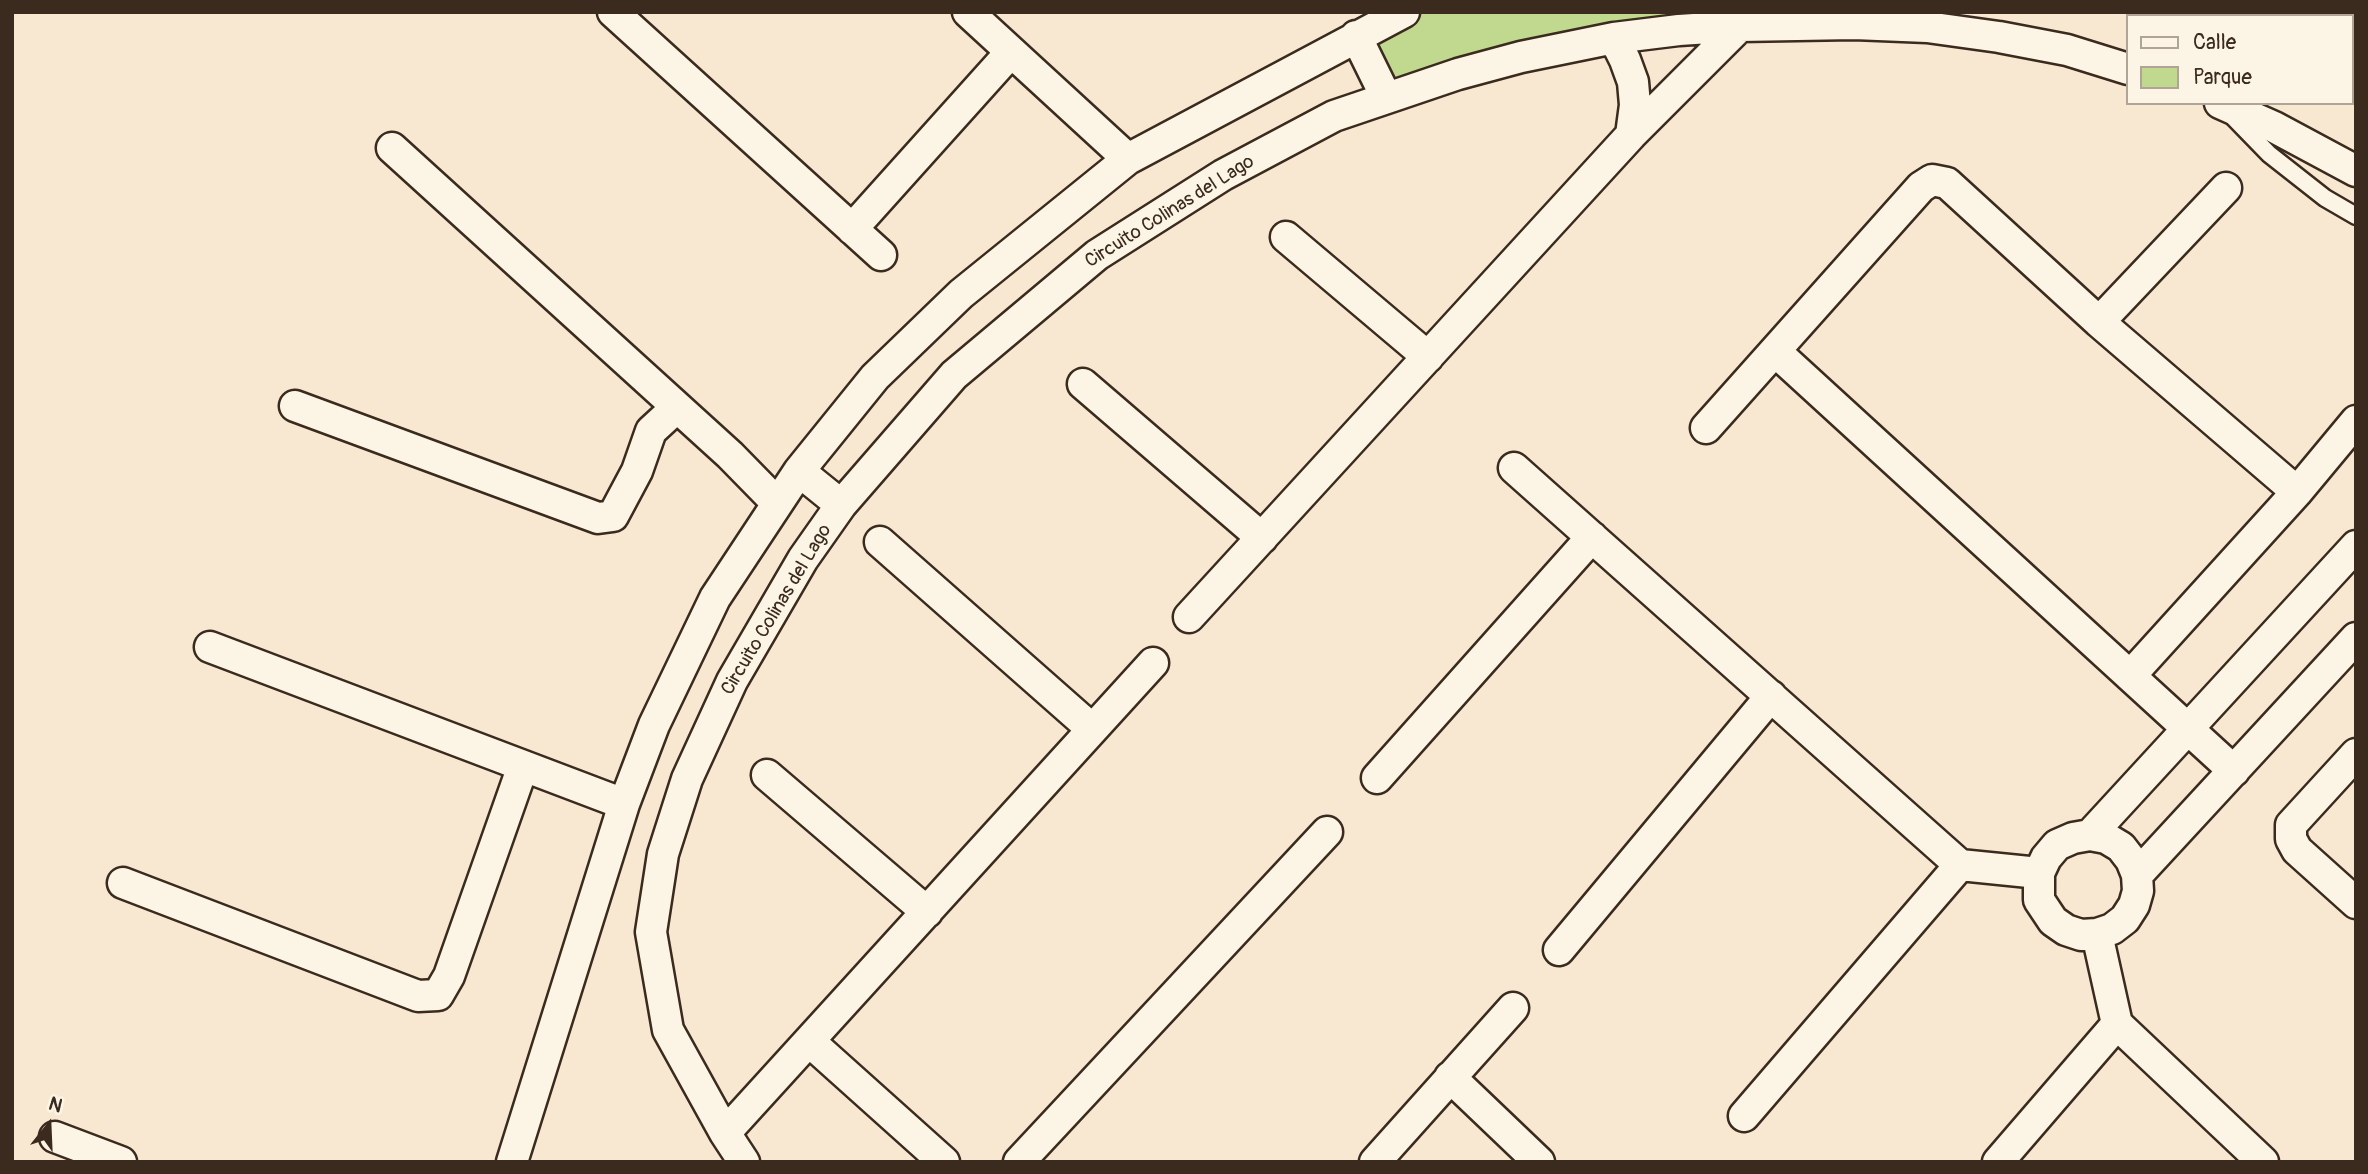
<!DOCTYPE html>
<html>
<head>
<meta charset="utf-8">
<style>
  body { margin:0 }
  #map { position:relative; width:2368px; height:1174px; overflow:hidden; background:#f9e8d1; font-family:Pangolin,sans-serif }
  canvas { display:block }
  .frame { position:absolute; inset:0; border:14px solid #3b2a1e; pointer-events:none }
  .legend { position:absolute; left:2126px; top:14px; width:228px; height:91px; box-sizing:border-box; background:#fcf5e5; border:2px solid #afa495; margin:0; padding:9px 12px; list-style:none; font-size:21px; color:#3b2a1e }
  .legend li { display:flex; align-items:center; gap:14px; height:35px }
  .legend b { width:35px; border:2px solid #afa495 }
  .north { position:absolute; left:14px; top:1090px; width:70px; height:70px; -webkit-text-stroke:5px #fcf5e5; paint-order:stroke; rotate:18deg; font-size:19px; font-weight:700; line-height:28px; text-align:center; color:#3b2a1e }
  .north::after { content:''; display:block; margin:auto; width:24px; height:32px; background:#3b2a1e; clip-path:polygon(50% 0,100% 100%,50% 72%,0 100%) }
</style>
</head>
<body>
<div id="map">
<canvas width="2368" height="1174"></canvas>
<div class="frame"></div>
<ul class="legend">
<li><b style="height:9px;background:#fcf5e5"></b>Calle</li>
<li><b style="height:19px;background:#c0d98f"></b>Parque</li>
</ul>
<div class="north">N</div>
</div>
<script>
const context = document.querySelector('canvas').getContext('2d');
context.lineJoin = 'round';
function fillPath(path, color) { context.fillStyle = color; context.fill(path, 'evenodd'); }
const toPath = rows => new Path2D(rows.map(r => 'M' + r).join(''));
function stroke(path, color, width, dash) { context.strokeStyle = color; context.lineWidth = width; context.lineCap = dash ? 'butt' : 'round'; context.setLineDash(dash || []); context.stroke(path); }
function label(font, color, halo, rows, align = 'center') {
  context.font = font + ' Pangolin,sans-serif'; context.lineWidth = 5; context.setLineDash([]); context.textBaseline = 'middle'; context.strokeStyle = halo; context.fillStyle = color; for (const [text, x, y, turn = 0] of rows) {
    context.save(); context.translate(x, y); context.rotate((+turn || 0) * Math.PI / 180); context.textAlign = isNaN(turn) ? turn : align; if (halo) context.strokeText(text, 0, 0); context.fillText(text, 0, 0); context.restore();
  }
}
fillPath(toPath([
  [1408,12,1834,12,1388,94,1359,37],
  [2291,12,2356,12,2356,49,2352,47,2352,16,2297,16]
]), '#c0d98f');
const lane = toPath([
  [2234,118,2269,154,2325,198,2356,216]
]);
const street = toPath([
  [613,12,881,255],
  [968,12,1128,159],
  [2252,12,2260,16],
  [1356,36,1386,97],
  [1614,38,1625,60,1633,82,1635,105,1631,135],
  [2352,63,2356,65],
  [2220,103,2274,127,2356,171],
  [392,148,730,455,777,503],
  [852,229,1011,52],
  [1286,237,1428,357],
  [2099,322,2226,188],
  [1776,352,2234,771],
  [1083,384,1262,538],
  [295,406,598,518,613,516,637,471,651,431,676,408],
  [1706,428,1921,187,1932,180,1947,183,2099,322,2297,492],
  [1514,468,1960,865,2039,873],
  [799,471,841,505],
  [880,542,1092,729],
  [1189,617,1631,135,1740,26],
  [210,647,624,804],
  [2130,676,2297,492,2356,421],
  [2356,754,2291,825,2291,839,2297,850,2356,903],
  [767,775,927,912],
  [1377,778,1592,537],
  [2090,835,2356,546],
  [2090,835,2106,838,2121,847,2131,860,2137,875,2138,891,2134,905,2125,919,2112,929,2097,934,2081,935,2066,930,2053,921,2039,900,2039,873,2046,858,2057,845,2073,838,2090,835],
  [2137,875,2356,638],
  [123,883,418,996,438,995,449,976,523,766],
  [2097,934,2117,1024],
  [1559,950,1771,696],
  [809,1041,944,1162],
  [1450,1077,1539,1162],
  [1744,1116,1960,865],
  [725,1133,1153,663],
  [55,1137,121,1162],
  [512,1162,624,804,654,725,715,598,799,471,875,377,961,294,1128,159,1404,12],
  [744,1162,725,1133,668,1030,651,932,663,854,687,779,732,681,803,559,841,505,954,375,1097,255,1223,175,1334,116,1458,74,1521,57,1614,38,1679,30,1740,26,1854,24,1927,27,1999,37,2067,50,2128,69],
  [1019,1162,1327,832],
  [1375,1162,1513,1008],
  [1998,1162,2117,1024,2263,1162]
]);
stroke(lane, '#3b2a1e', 21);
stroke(street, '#3b2a1e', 35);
stroke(lane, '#fcf5e5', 16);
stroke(street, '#fcf5e5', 30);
label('19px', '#3b2a1e', '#fcf5e5', [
  ["Circuito Colinas del Lago",1170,212,-32],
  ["Circuito Colinas del Lago",777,610,-59]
]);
</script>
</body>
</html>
